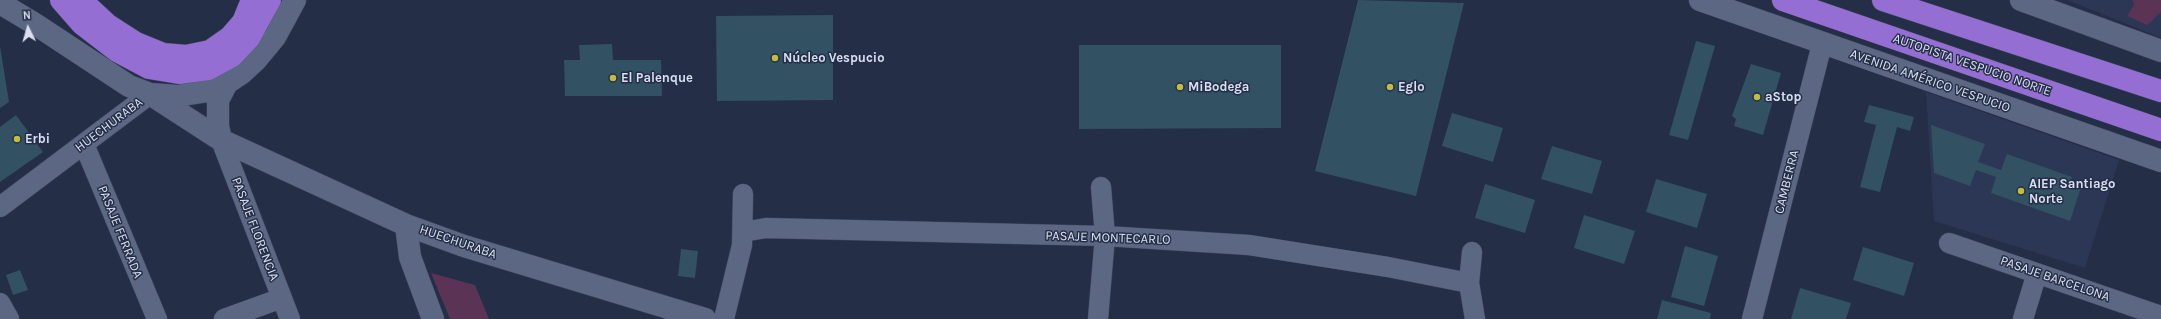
<!DOCTYPE html>
<html>
<head>
<meta charset="utf-8">
<style>
  body { margin:0 }
  #map { position:relative; width:2161px; height:319px; overflow:hidden; background:#242e47; font-family:Karla,sans-serif }
  canvas { display:block }
  .north { position:absolute; left:8px; top:8px; width:40px; height:40px; -webkit-text-stroke:3px #242e47; paint-order:stroke; rotate:355deg; font-size:11px; font-weight:700; line-height:16px; text-align:center; color:#d9e0f1 }
  .north::after { content:''; display:block; margin:auto; width:14px; height:18px; background:#d9e0f1; clip-path:polygon(50% 0,100% 100%,50% 72%,0 100%) }
</style>
</head>
<body>
<div id="map">
<canvas width="2161" height="319"></canvas>
<div class="north">N</div>
</div>
<script>
const context = document.querySelector('canvas').getContext('2d');
context.lineJoin = 'round';
function fillPath(path, color) { context.fillStyle = color; context.fill(path, 'evenodd'); }
const toPath = rows => new Path2D(rows.map(r => 'M' + r).join(''));
function stroke(path, color, width, dash) { context.strokeStyle = color; context.lineWidth = width; context.lineCap = dash ? 'butt' : 'round'; context.setLineDash(dash || []); context.stroke(path); }
function label(font, color, halo, rows, align = 'center') {
  context.font = font + ' Karla,sans-serif'; context.lineWidth = 3; context.setLineDash([]); context.textBaseline = 'middle'; context.strokeStyle = halo; context.fillStyle = color; for (const [text, x, y, turn = 0] of rows) {
    context.save(); context.translate(x, y); context.rotate((+turn || 0) * Math.PI / 180); context.textAlign = isNaN(turn) ? turn : align; if (halo) context.strokeText(text, 0, 0); context.fillText(text, 0, 0); context.restore();
  }
}
fillPath(toPath([
  [2067,0,2161,0,2161,38,2115,19],
  [1926,92,2119,160,2085,268,1934,221]
]), '#2c3756');
fillPath(toPath([
  [2133,0,2161,0,2161,12,2147,25,2127,16,2134,5],
  [431,273,475,285,489,319,450,319]
]), '#5a3355');
fillPath(toPath([
  [1358,0,1464,3,1416,196,1315,171],
  [833,15,833,100,717,101,716,16],
  [1696,41,1715,46,1688,140,1669,135],
  [612,44,613,60,661,60,662,96,565,96,564,60,580,60,579,45],
  [1079,45,1281,45,1281,128,1079,129],
  [0,46,9,102,0,108],
  [1751,64,1781,73,1763,135,1734,126,1736,119,1732,116],
  [1869,105,1914,117,1910,131,1897,127,1880,192,1860,187,1876,125,1864,122],
  [1452,113,1503,128,1493,162,1442,146],
  [16,115,43,152,0,182,0,127],
  [1931,125,1985,144,1978,162,2001,170,2007,154,2072,177,2070,183,2081,187,2070,221,1991,193,1996,177,1976,170,1970,186,1934,173],
  [1552,146,1602,161,1592,194,1541,179],
  [1656,179,1707,194,1697,228,1646,212],
  [1485,184,1535,200,1525,233,1475,218],
  [1584,215,1635,231,1624,264,1574,248],
  [1685,246,1718,256,1704,306,1671,297],
  [1863,247,1914,263,1904,296,1853,280],
  [681,249,698,251,695,278,678,276],
  [20,270,28,290,13,295,6,275],
  [1800,288,1851,303,1846,319,1791,319],
  [1662,300,1711,313,1710,319,1657,319]
]), '#325163');
const street = toPath([
  [221,140,290,319],
  [84,144,157,319],
  [0,207,150,94],
  [743,232,766,228,1105,236,1249,245,1388,267,1469,283],
  [1949,243,2161,316],
  [1472,252,1469,283,1475,319],
  [0,303,9,319],
  [224,319,282,298],
  [724,319,742,245,743,194],
  [1098,319,1105,236,1101,187],
  [1752,319,1822,44],
  [2023,319,2037,273]
]);
const secondary = toPath([
  [1700,0,2161,161],
  [2021,0,2161,51],
  [0,3,35,24,129,86,150,94,177,96,208,91,227,83,242,73,256,60,275,37,295,0],
  [150,94,221,140,406,225,464,246,705,319],
  [221,140,218,126,218,100,227,83],
  [406,225,410,257,433,319]
]);
const highway = toPath([
  [61,0,82,24,117,51,149,68,179,73,208,69,232,56,249,38,270,0],
  [81,0,108,25,136,43,163,54,186,56,210,51,230,37,243,22,252,0],
  [1783,0,2161,130],
  [1883,0,2161,91]
]);
stroke(street, '#424a5f', 21);
stroke(secondary, '#424a5f', 23);
stroke(highway, '#424a5f', 23);
stroke(street, '#5c6784', 20);
stroke(secondary, '#5c6784', 22);
stroke(highway, '#956ed4', 22);
for (const [x, y, r, color] of [
  [775,58,4,"#c3bd3e"],
  [613,78,4,"#c3bd3e"],
  [1180,87,4,"#c3bd3e"],
  [1390,87,4,"#c3bd3e"],
  [1757,97,4,"#c3bd3e"],
  [17,139,4,"#c3bd3e"],
  [2021,191,4,"#c3bd3e"]
]) { const dot = new Path2D(); dot.arc(x, y, r, 0, 2 * Math.PI); context.fillStyle = color; context.fill(dot); stroke(dot, '#242e47', 1.5); }
label('bold 13px', '#d9e0f1', '#242e47', [
  ["Núcleo Vespucio",783,58],
  ["El Palenque",621,78],
  ["MiBodega",1188,87],
  ["Eglo",1398,87],
  ["aStop",1765,97],
  ["Erbi",25,139],
  ["AIEP Santiago",2029,184],
  ["Norte",2029,199]
], 'left');
label('13px', '#d9e0f1', '#242e47', [
  ["AUTOPISTA VESPUCIO NORTE",1972,65,19],
  ["AVENIDA AMÉRICO VESPUCIO",1930,81,19],
  ["HUECHURABA",109,125,-37],
  ["CAMBERRA",1787,182,-76],
  ["PASAJE FLORENCIA",255,229,69],
  ["PASAJE FERRADA",120,232,68],
  ["PASAJE MONTECARLO",1108,238,2],
  ["HUECHURABA",458,242,19],
  ["PASAJE BARCELONA",2055,279,19]
]);
</script>
</body>
</html>
